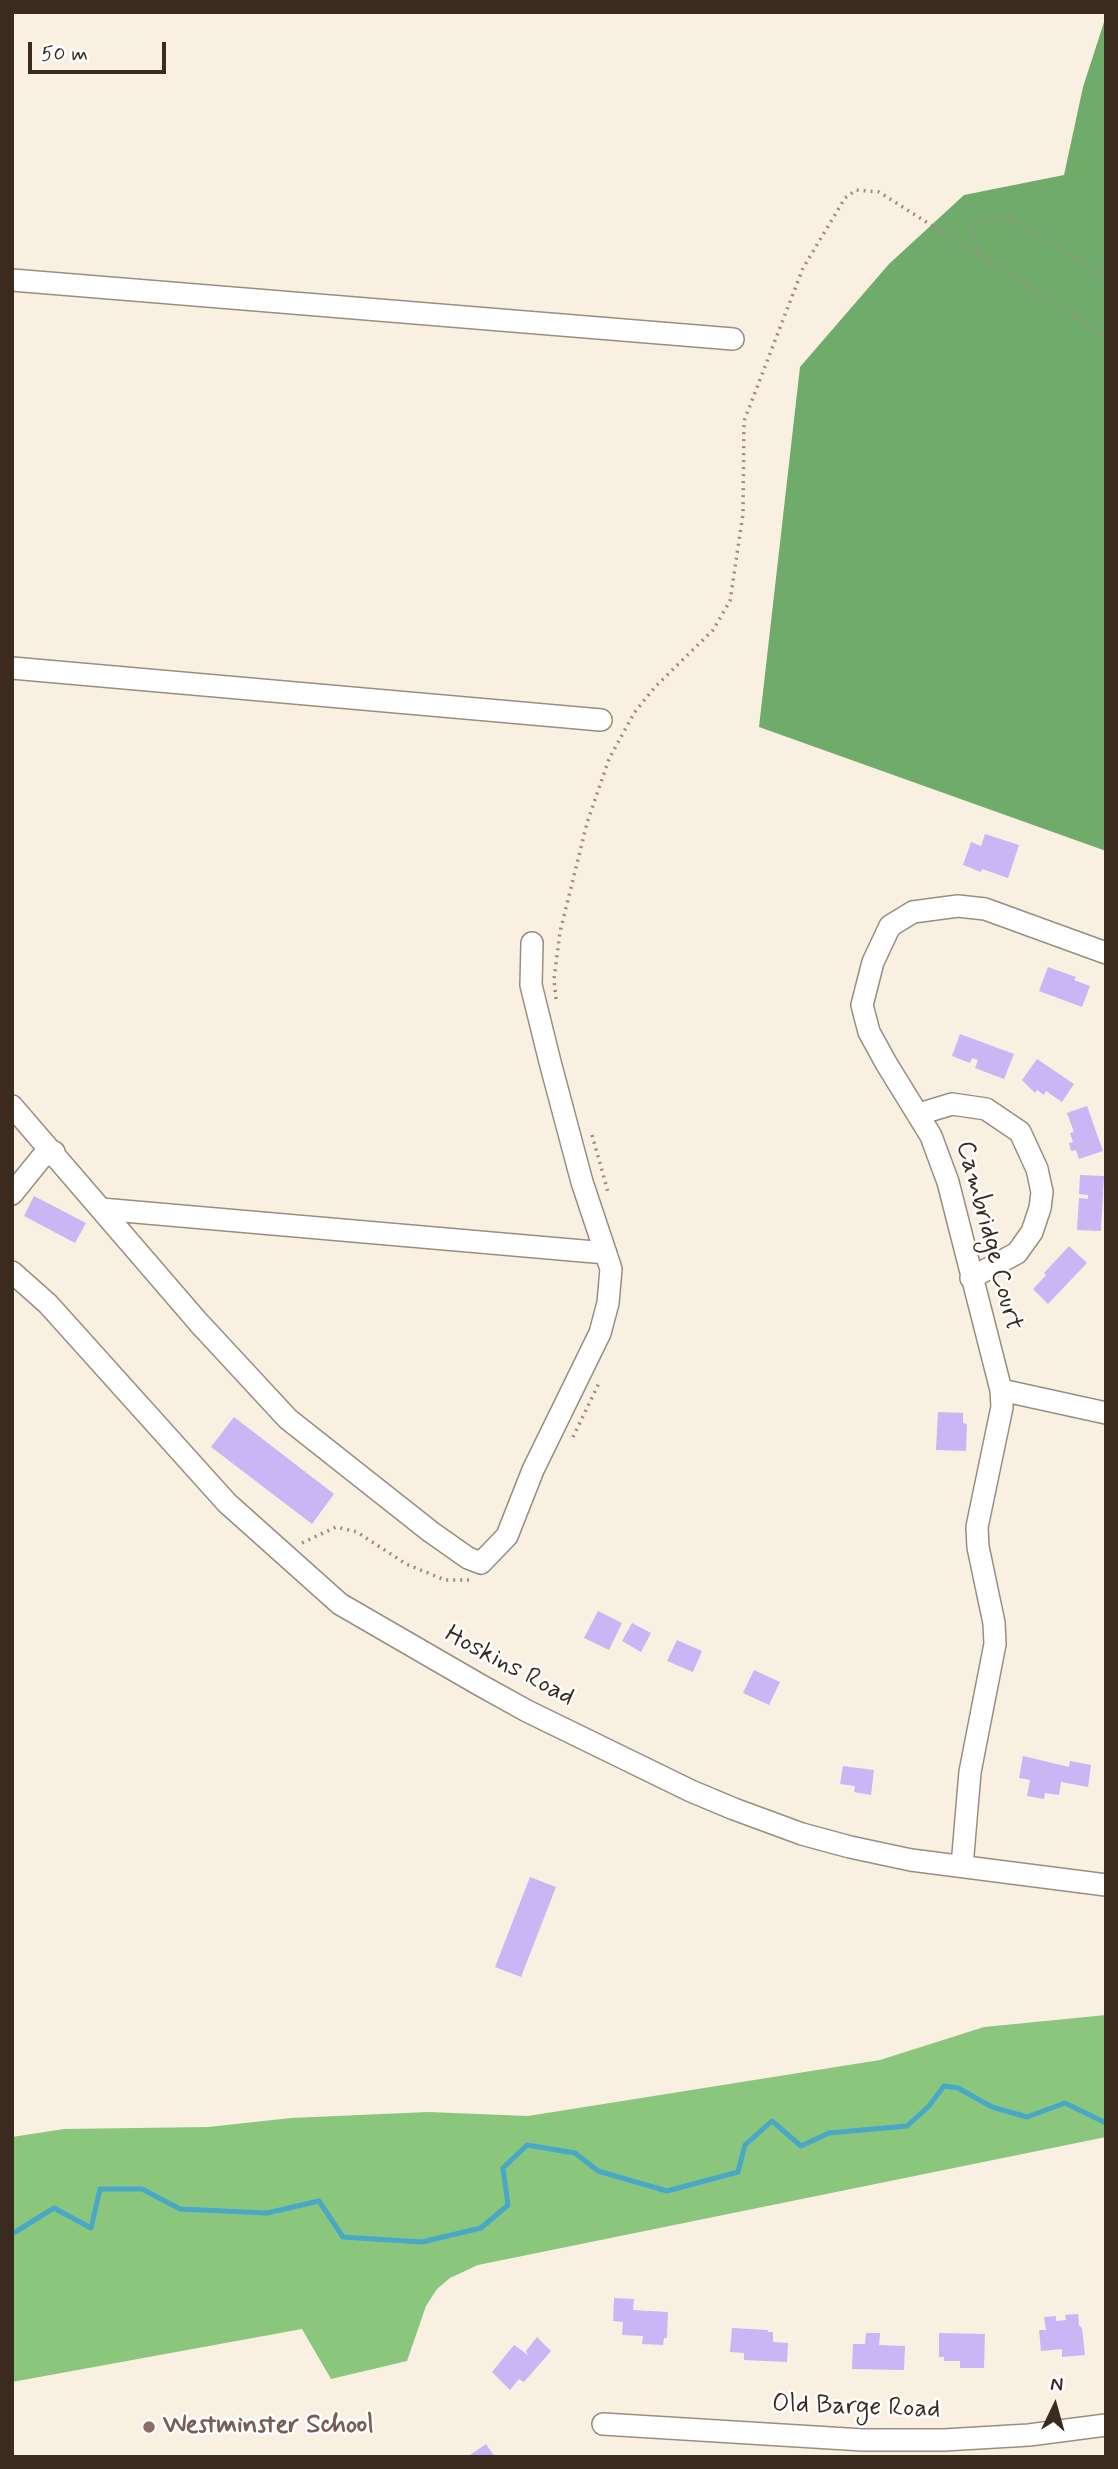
<!DOCTYPE html>
<html>
<head>
<meta charset="utf-8">
<style>
  body { margin:0 }
  #map { position:relative; width:1118px; height:2469px; overflow:hidden; background:#faf0e2; font-family:Mynerve,sans-serif }
  canvas { display:block }
  .frame { position:absolute; inset:0; border:14px solid #3b2a1e; pointer-events:none }
  .north { position:absolute; left:1020px; top:2371px; width:70px; height:70px; -webkit-text-stroke:5px #fff; paint-order:stroke; rotate:5deg; font-size:19px; font-weight:700; line-height:28px; text-align:center; color:#3b2a1e }
  .north::after { content:''; display:block; margin:auto; width:24px; height:32px; background:#3b2a1e; clip-path:polygon(50% 0,100% 100%,50% 72%,0 100%) }
  .scale { position:absolute; left:28px; top:42px; width:138px; height:32px; box-sizing:border-box; border:4px solid #3b2a1e; border-top:0; padding-left:9px; font-size:21px; line-height:24px; white-space:nowrap; color:#3b2a1e; -webkit-text-stroke:5px #fff; paint-order:stroke }
</style>
</head>
<body>
<div id="map">
<canvas width="1118" height="2469"></canvas>
<div class="frame"></div>
<div class="north">N</div>
<div class="scale">50 m</div>
</div>
<script>
const context = document.querySelector('canvas').getContext('2d');
context.lineJoin = 'round';
function fillPath(path, color) { context.fillStyle = color; context.fill(path, 'evenodd'); }
const toPath = rows => new Path2D(rows.map(r => 'M' + r).join(''));
function stroke(path, color, width, dash) { context.strokeStyle = color; context.lineWidth = width; context.lineCap = dash ? 'butt' : 'round'; context.setLineDash(dash || []); context.stroke(path); }
function label(font, color, halo, rows, align = 'center') {
  context.font = font + ' Mynerve,sans-serif'; context.lineWidth = 5; context.setLineDash([]); context.textBaseline = 'middle'; context.strokeStyle = halo; context.fillStyle = color; for (const [text, x, y, turn = 0] of rows) {
    context.save(); context.translate(x, y); context.rotate((+turn || 0) * Math.PI / 180); context.textAlign = isNaN(turn) ? turn : align; if (halo) context.strokeText(text, 0, 0); context.fillText(text, 0, 0); context.restore();
  }
}
fillPath(toPath([
  [1106,2015,1106,2137,478,2265,450,2278,437,2289,426,2306,407,2361,331,2379,302,2329,12,2382,12,2137,64,2129,208,2127,291,2118,428,2112,528,2116,880,2060,984,2027]
]), '#8ac77c');
fillPath(toPath([
  [1106,16,1106,851,759,727,800,367,889,264,964,195,1064,175,1083,87]
]), '#6fac6c');
stroke(toPath([
  [12,2234,54,2208,91,2228,100,2189,142,2189,180,2209,267,2213,319,2201,343,2237,422,2242,481,2228,508,2205,503,2168,527,2145,575,2153,598,2171,667,2191,738,2172,745,2145,772,2121,801,2146,829,2133,907,2126,929,2106,944,2086,958,2088,992,2107,1027,2117,1065,2103,1106,2123]
]), '#49a7c8', 5);
fillPath(toPath([
  [985,834,1019,845,1008,878,982,869,981,872,963,865,971,842,981,846],
  [1048,967,1076,977,1074,980,1090,986,1082,1007,1039,991],
  [960,1034,1014,1054,1004,1079,975,1068,978,1060,972,1058,970,1063,952,1056],
  [1037,1059,1074,1084,1062,1102,1046,1091,1044,1095,1037,1090,1035,1093,1022,1080],
  [1087,1106,1103,1151,1079,1159,1076,1150,1071,1151,1069,1143,1073,1142,1070,1133,1074,1132,1067,1113],
  [1080,1175,1104,1176,1101,1231,1077,1230,1079,1198,1088,1199,1088,1195,1079,1194],
  [34,1196,86,1223,75,1243,24,1216],
  [1069,1246,1087,1263,1048,1304,1033,1289,1046,1275,1044,1273],
  [938,1412,963,1413,963,1423,967,1424,966,1451,936,1450],
  [234,1417,334,1494,312,1524,211,1447],
  [598,1611,622,1623,609,1650,584,1638],
  [632,1623,651,1633,641,1652,622,1641],
  [677,1640,702,1651,693,1672,667,1661],
  [754,1670,780,1682,769,1705,743,1693],
  [1023,1756,1069,1767,1070,1761,1091,1765,1088,1787,1061,1782,1059,1795,1045,1793,1044,1799,1027,1796,1030,1780,1019,1778],
  [843,1766,874,1770,871,1795,854,1792,855,1786,840,1784],
  [530,1877,556,1887,521,1977,495,1967],
  [614,2298,634,2299,633,2310,668,2312,667,2338,664,2338,663,2345,642,2344,643,2336,622,2335,623,2322,613,2321],
  [1078,2314,1079,2325,1082,2328,1085,2355,1062,2357,1062,2349,1041,2351,1039,2330,1046,2330,1044,2317,1056,2316,1056,2321,1066,2320,1065,2315],
  [732,2328,768,2330,768,2332,773,2332,773,2342,788,2343,787,2362,744,2360,744,2353,730,2352],
  [866,2333,880,2333,879,2345,905,2346,904,2370,852,2369,853,2344,865,2344],
  [939,2333,985,2334,984,2368,960,2368,960,2361,944,2361,944,2357,939,2357],
  [537,2337,551,2351,524,2382,519,2379,510,2390,492,2372,514,2345,528,2355,526,2351],
  [486,2444,495,2457,467,2457]
]), '#cab5f5');
const minor = toPath([
  [12,280,733,339],
  [12,668,601,720],
  [12,1106,199,1323,288,1419,431,1532,468,1558,481,1563,507,1536,533,1470,600,1333,608,1303,611,1269,582,1182,550,1062,531,985,532,943],
  [919,1114,952,1104,986,1109,1020,1132,1037,1169,1042,1192,1040,1208,1032,1232,1017,1253,971,1278],
  [12,1194,42,1157,54,1152],
  [101,1209,606,1253],
  [12,1272,48,1304,227,1503,340,1604,480,1685,527,1711,691,1791,734,1809,802,1834,850,1847,911,1860,1106,1885],
  [1001,1390,948,1182,931,1136,886,1063,869,1032,862,1005,873,962,890,926,913,912,958,906,985,909,1106,953],
  [962,1866,970,1772,995,1644,994,1623,978,1547,977,1527,1002,1407,1001,1390,1106,1413],
  [603,2424,863,2440,944,2440,1029,2435,1106,2425]
]);
stroke(minor, '#9a8d80', 24);
stroke(toPath([
  [979,253,969,224,1008,217,1106,277],
  [556,999,554,979,560,932,587,823,609,759,634,713,655,687,713,630,730,601,743,514,744,421,803,268,845,198,856,190,879,192,1106,336],
  [592,1135,608,1192],
  [573,1437,600,1381],
  [302,1543,336,1527,357,1532,406,1564,445,1580,469,1580]
]), '#9a8d80', 3.5, [2, 5]);
stroke(minor, '#fff', 21);
for (const [x, y, r, color] of [
  [149,2427,7,"#8d6e63"]
]) { const dot = new Path2D(); dot.arc(x, y, r, 0, 2 * Math.PI); context.fillStyle = color; context.fill(dot); stroke(dot, '#fff', 2.5); }
label('26px', '#3b2a1e', '#fff', [
  ["Cambridge Court",988,1236,75],
  ["Hoskins Road",509,1667,28],
  ["Old Barge Road",856,2408,2]
]);
label('bold 26px', '#785e54', '#fff', [
  ["Westminster School",163,2427]
], 'left');
</script>
</body>
</html>
